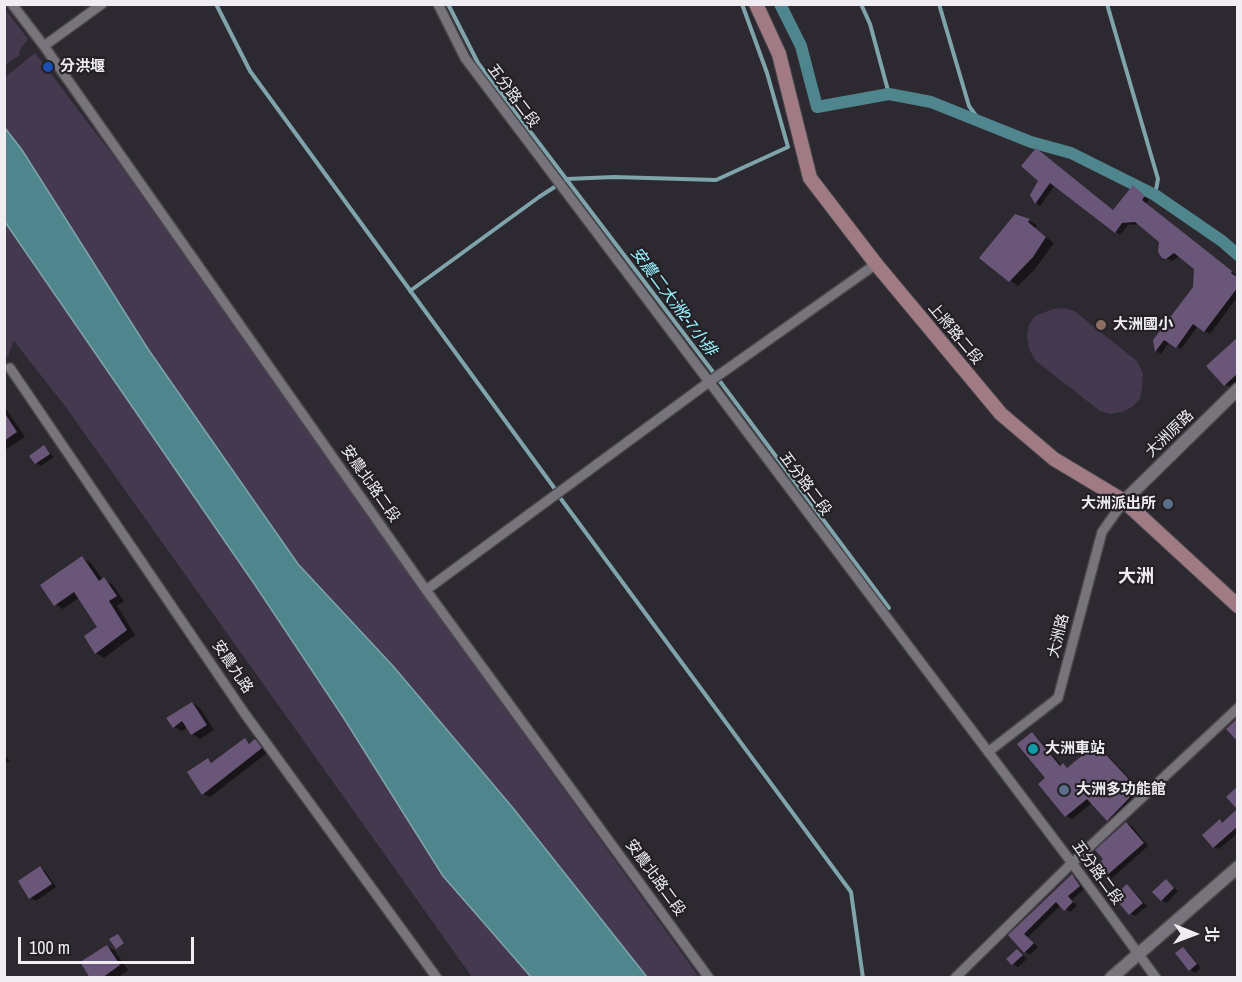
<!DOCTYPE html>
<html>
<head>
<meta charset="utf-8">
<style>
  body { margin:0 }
  #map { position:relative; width:1242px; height:982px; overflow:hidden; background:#2d2930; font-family:"Archivo Narrow","Noto Sans TC",sans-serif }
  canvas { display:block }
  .frame { position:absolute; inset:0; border:6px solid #efedf2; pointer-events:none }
  .north { position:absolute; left:1164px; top:904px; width:60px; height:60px; -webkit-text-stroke:4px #232026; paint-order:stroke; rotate:91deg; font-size:16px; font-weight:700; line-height:24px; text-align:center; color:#efedf2 }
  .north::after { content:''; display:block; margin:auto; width:21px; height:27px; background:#efedf2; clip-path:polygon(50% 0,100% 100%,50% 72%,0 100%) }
  .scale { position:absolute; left:18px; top:937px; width:176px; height:27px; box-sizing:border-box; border:3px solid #efedf2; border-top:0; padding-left:8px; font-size:18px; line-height:21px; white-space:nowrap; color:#efedf2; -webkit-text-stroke:4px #232026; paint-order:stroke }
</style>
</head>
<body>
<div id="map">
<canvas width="1242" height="982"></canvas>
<div class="frame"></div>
<div class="north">北</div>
<div class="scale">100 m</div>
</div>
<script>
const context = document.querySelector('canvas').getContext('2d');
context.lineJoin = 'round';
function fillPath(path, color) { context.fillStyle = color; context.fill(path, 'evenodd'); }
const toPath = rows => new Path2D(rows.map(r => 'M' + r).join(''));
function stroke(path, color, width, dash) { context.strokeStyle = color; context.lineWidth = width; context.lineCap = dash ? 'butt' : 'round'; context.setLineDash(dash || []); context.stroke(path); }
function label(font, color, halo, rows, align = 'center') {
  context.font = font + ' "Archivo Narrow","Noto Sans TC",sans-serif'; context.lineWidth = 4.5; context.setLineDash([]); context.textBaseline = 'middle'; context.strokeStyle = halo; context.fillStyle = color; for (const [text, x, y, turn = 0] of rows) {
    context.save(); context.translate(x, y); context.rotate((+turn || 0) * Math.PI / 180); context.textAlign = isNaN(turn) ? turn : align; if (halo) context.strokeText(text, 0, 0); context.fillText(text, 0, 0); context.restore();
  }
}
fillPath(toPath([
  [4,8,28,39,19,51,20,55,5,65],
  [35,53,118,162,422,593,699,977,647,977,513,808,393,666,298,564,148,349,22,150,5,128,5,77],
  [4,222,163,450,343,717,531,977,472,977,65,406,14,341,8,356,5,357],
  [1064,308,1074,311,1137,361,1143,374,1142,388,1140,399,1132,407,1122,412,1110,414,1100,411,1036,361,1029,349,1027,336,1029,325,1035,316,1053,309]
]), '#453950');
const water = toPath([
  [5,128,22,150,148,349,298,564,393,666,513,808,647,977,531,977,443,876,343,717,255,585,5,222,5,128]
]);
fillPath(water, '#4f858d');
stroke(water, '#7fa4ab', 1.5);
fillPath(toPath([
  [1041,153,1114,211,1138,190,1149,199,1146,204,1236,275,1238,296,1210,334,1198,326,1181,349,1169,342,1161,354,1156,351,1154,341,1195,287,1195,268,1179,256,1172,261,1163,257,1161,241,1140,224,1128,225,1120,235,1055,185,1040,206,1036,203,1031,195,1040,181],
  [1029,220,1037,225,1035,228,1054,243,1034,270,1018,286,981,258],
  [1238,339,1238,385,1233,389,1225,384],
  [4,406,25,437,5,450,4,450],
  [44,447,54,457,41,466,36,463],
  [82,558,91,563,103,580,112,584,124,601,117,606,135,635,104,658,96,653,99,628,79,598,63,609,55,604],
  [192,703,200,708,214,730,200,739,192,734,188,727,182,731,174,727],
  [1032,734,1038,738,1062,766,1063,765,1070,769,1096,745,1102,749,1144,794,1114,823,1108,820,1092,803,1072,819,1066,816,1047,778],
  [245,740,251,744,255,741,262,745,267,753,210,797,203,794,208,759,214,763],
  [4,754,10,761,4,764],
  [1238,810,1238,833,1219,849,1214,847,1220,821,1224,823],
  [1126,823,1132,826,1148,846,1111,879,1106,876,1105,860],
  [40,868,45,871,56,887,36,901,30,898],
  [1072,876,1077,879,1084,889,1072,900,1077,906,1070,912,1061,905,1028,937,1038,947,1030,955,1025,952,1010,935],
  [1166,881,1178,891,1167,903,1161,900],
  [1127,886,1132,889,1147,906,1135,916,1130,913],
  [107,946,115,951,128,970,117,978,92,978],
  [1183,949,1188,952,1201,968,1195,973,1190,970],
  [1017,950,1027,959,1018,967,1013,964]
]), '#0007');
stroke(toPath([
  [216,4,250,71,555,489],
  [448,4,478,63,713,372,889,608],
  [861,4,870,24,889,94],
  [939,4,969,106,982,124],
  [1107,4,1158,179,1155,195],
  [410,291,539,197,567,179,614,177,716,180,788,147,767,73,742,4],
  [561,499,851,892,863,978]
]), '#7fa4ab', 4);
stroke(toPath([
  [780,4,801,46,817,107,889,94,931,102,1031,142,1071,153,1155,195,1222,241,1238,255]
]), '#4f858d', 12);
fillPath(toPath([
  [1036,148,1113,210,1133,185,1145,196,1142,200,1232,271,1231,273,1238,278,1238,287,1204,332,1193,324,1176,348,1164,340,1155,352,1153,340,1193,287,1194,269,1174,253,1166,259,1162,258,1158,252,1159,242,1135,222,1122,223,1115,233,1050,183,1035,204,1030,195,1038,181,1021,166],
  [1015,214,1030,219,1028,222,1046,237,1033,257,1009,282,979,258],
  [1238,337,1238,373,1224,386,1206,366],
  [4,412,17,432,4,441],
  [44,445,50,454,35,464,29,456],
  [82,556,99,581,104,577,117,596,109,601,127,630,95,654,84,636,97,627,74,592,54,606,40,585],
  [192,702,207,725,191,735,182,721,173,728,166,718],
  [1238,718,1238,742,1226,729],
  [1032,732,1060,766,1063,763,1067,768,1096,744,1138,789,1107,821,1087,799,1065,817,1038,784,1045,778,1017,744],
  [245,738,249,744,255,739,262,748,202,795,187,772,208,758,211,763],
  [1238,786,1238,826,1213,848,1202,835,1220,819,1222,823,1237,809,1226,797],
  [1126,822,1144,843,1105,877,1095,867,1103,859,1095,850],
  [40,866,52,884,29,899,18,881],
  [1072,874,1080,886,1068,896,1073,902,1064,911,1056,902,1024,934,1034,943,1024,953,1008,935],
  [1166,879,1174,888,1161,901,1152,892],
  [1127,884,1143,903,1129,915,1113,896],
  [118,934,124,943,116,949,109,939],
  [107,945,120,965,102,978,90,978,80,962],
  [1183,947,1197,964,1189,971,1175,953],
  [1017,949,1023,955,1012,965,1006,959]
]), '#695678');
const minor = toPath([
  [12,4,44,46,426,590,709,978],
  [438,4,465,58,1072,863,1156,978],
  [44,46,102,4],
  [10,368,245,714,437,978],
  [426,590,709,382,876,264],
  [988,752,1058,698,1102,532,1124,501],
  [955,978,1072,863,1238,708]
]);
const tertiary = toPath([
  [1124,501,1238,389],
  [1111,978,1238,867]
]);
const secondary = toPath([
  [756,4,779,54,810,178,876,264,1001,414,1054,459,1124,501,1238,606]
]);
stroke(minor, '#49474c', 12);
stroke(tertiary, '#49474c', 15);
stroke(secondary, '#49474c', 16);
stroke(minor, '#78747c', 9);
stroke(tertiary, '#78747c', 12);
stroke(secondary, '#a07b84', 14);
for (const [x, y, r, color] of [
  [48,67,6,"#1a4fb4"],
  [1101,325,6,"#8d6e63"],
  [1168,504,6,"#5c6f8a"],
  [1033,749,6,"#0f9aa8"],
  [1064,790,6,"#5c6f8a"]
]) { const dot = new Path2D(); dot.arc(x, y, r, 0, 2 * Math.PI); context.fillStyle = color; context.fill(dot); stroke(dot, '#232026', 2); }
label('bold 15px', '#efedf2', '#232026', [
  ["分洪堰",60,67],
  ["大洲國小",1113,325],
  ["大洲派出所",1156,504,"right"],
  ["大洲車站",1045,749],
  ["大洲多功能館",1076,790]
], 'left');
label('15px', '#efedf2', '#232026', [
  ["五分路二段",513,96,53],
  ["上將路二段",955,334,50],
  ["大洲原路",1170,434,-44],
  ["安農北路二段",370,484,55],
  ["五分路二段",805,484,53],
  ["大洲路",1059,636,-76],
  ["安農九路",232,667,56],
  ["五分路二段",1097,873,54],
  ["安農北路二段",655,878,54]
]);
label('italic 16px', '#97f2fe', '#232026', [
  ["安農二大洲2-7小排",673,302,53]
]);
label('bold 18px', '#efedf2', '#232026', [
  ["大洲",1136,577]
]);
</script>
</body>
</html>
